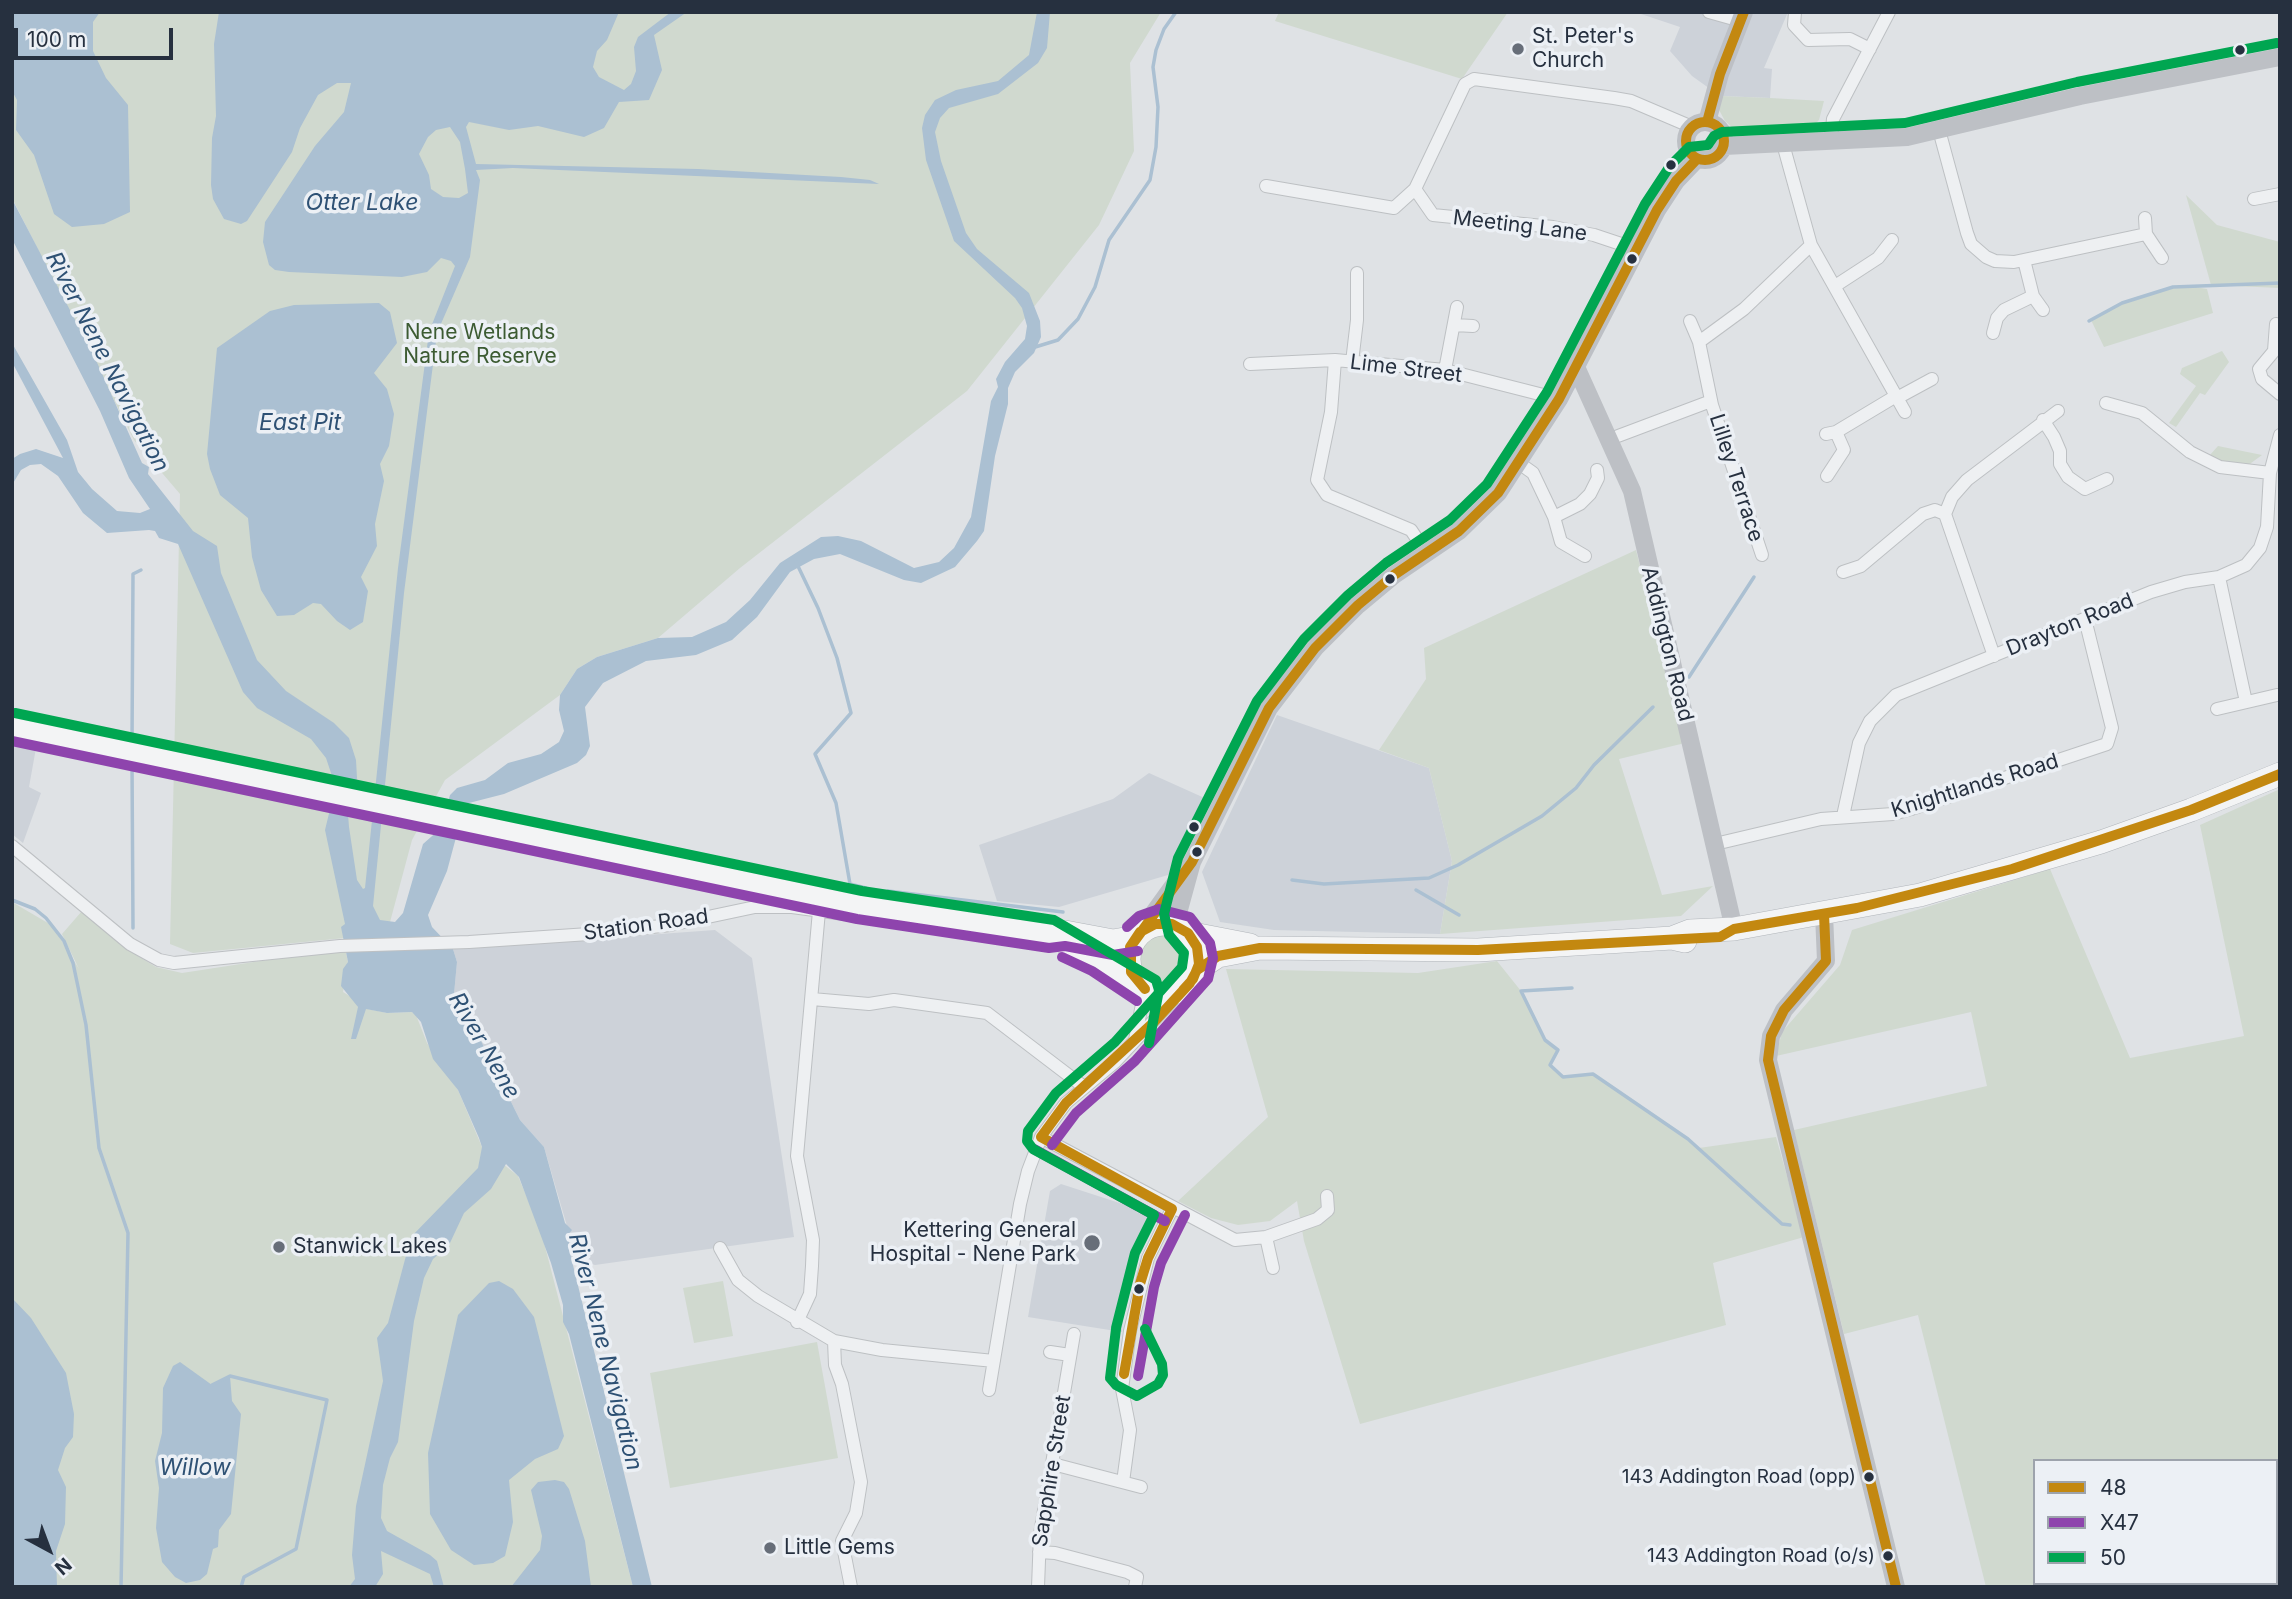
<!DOCTYPE html>
<html>
<head>
<meta charset="utf-8">
<style>
  body { margin:0 }
  #map { position:relative; width:2292px; height:1599px; overflow:hidden; background:#dfe2e5; font-family:Inter,sans-serif }
  canvas { display:block }
  .frame { position:absolute; inset:0; border:14px solid #26303f; pointer-events:none }
  .legend { position:absolute; left:2033px; top:1459px; width:245px; height:126px; box-sizing:border-box; background:#ecf0f5; border:2px solid #9da3ac; margin:0; padding:9px 12px; list-style:none; font-size:21px; color:#26303f }
  .legend li { display:flex; align-items:center; gap:14px; height:35px }
  .legend b { width:35px; border:2px solid #9da3ac }
  .north { position:absolute; left:14px; top:1515px; width:70px; height:70px; -webkit-text-stroke:5px #ecf0f5; paint-order:stroke; rotate:139deg; font-size:19px; font-weight:700; line-height:28px; text-align:center; color:#26303f }
  .north::after { content:''; display:block; margin:auto; width:24px; height:32px; background:#26303f; clip-path:polygon(50% 0,100% 100%,50% 72%,0 100%) }
  .scale { position:absolute; left:14px; top:28px; width:159px; height:32px; box-sizing:border-box; border:4px solid #26303f; border-top:0; padding-left:9px; font-size:21px; line-height:24px; white-space:nowrap; color:#26303f; -webkit-text-stroke:5px #ecf0f5; paint-order:stroke }
</style>
</head>
<body>
<div id="map">
<canvas width="2292" height="1599"></canvas>
<div class="frame"></div>
<ul class="legend">
<li><b style="height:9px;background:#c38810"></b>48</li>
<li><b style="height:9px;background:#8e44ad"></b>X47</li>
<li><b style="height:9px;background:#00a651"></b>50</li>
</ul>
<div class="north">N</div>
<div class="scale">100 m</div>
</div>
<script>
const context = document.querySelector('canvas').getContext('2d');
context.lineJoin = 'round';
function fillPath(path, color) { context.fillStyle = color; context.fill(path, 'evenodd'); }
const toPath = rows => new Path2D(rows.map(r => 'M' + r).join(''));
function stroke(path, color, width, dash) { context.strokeStyle = color; context.lineWidth = width; context.lineCap = dash ? 'butt' : 'round'; context.setLineDash(dash || []); context.stroke(path); }
function label(font, color, halo, rows, align = 'center') {
  context.font = font + ' Inter,sans-serif'; context.lineWidth = 7; context.setLineDash([]); context.textBaseline = 'middle'; context.strokeStyle = halo; context.fillStyle = color; for (const [text, x, y, turn = 0] of rows) {
    context.save(); context.translate(x, y); context.rotate((+turn || 0) * Math.PI / 180); context.textAlign = isNaN(turn) ? turn : align; if (halo) context.strokeText(text, 0, 0); context.fillText(text, 0, 0); context.restore();
  }
}
fillPath(toPath([
  [1635,12,1788,12,1764,68,1772,69,1770,98,1720,96,1692,76,1670,51,1680,27],
  [1277,715,1429,768,1452,861,1440,934,1274,930,1220,922,1202,872],
  [12,742,36,748,29,787,41,793,23,843,12,834],
  [1149,773,1209,800,1187,848,1168,875,1059,907,997,901,979,845,1113,799],
  [715,930,752,958,794,1237,595,1265,571,1257,567,1226,544,1147,520,1120,481,1041,454,994,457,962,453,949],
  [1061,1184,1135,1208,1136,1212,1149,1216,1123,1318,1122,1332,1028,1317,1050,1191]
]), '#cdd2d9');
fillPath(toPath([
  [12,12,1161,12,1130,63,1134,151,1099,225,967,391,740,568,658,638,597,657,577,669,560,695,445,780,412,840,386,937,345,938,193,953,170,944,180,494,134,440,12,198],
  [1279,12,1508,12,1462,79,1275,21],
  [1720,96,1770,98,1824,101,1819,120,1808,131,1782,136,1750,135,1734,129,1725,121,1718,108],
  [2186,195,2217,225,2280,242,2280,288,2211,285],
  [2183,285,2207,289,2213,313,2104,347,2091,320,2136,297],
  [2222,351,2229,362,2205,395,2200,393,2176,427,2169,423,2196,386,2180,374,2182,368],
  [2218,446,2262,455,2247,466,2226,463,2209,456],
  [1636,550,1685,743,1619,759,1662,895,1713,886,1681,916,1440,934,1452,861,1429,768,1379,750,1426,679,1424,648],
  [2280,789,2280,1550,2276,1551,2276,1461,2035,1461,2035,1583,2121,1583,2104,1587,1986,1587,1918,1315,1844,1334,1794,1130,1987,1086,1971,1012,1776,1056,1782,1032,1840,965,1852,930,2050,869,2130,1058,2244,1036,2200,825],
  [12,902,53,926,79,969,62,934,82,911,138,956,156,967,182,973,345,948,348,962,343,992,356,1000,358,1007,387,1013,412,1012,416,1015,427,1043,458,1090,482,1147,518,1176,541,1231,633,1587,12,1587],
  '1136 959a27 27 0 1 1 54 0a27 27 0 1 1-54 0Z',
  [1497,961,1521,991,1545,1040,1558,1050,1550,1065,1563,1077,1593,1074,1699,1148,1776,1137,1804,1237,1713,1263,1726,1325,1360,1424,1304,1241,1297,1201,1270,1221,1238,1225,1211,1218,1178,1201,1268,1117,1226,969,1418,973],
  [723,1281,733,1336,694,1343,683,1288],
  [817,1342,838,1458,670,1488,650,1373]
]), '#d0d9cf');
fillPath(toPath([
  [12,12,100,12,93,22,93,51,106,78,128,105,130,212,104,224,72,227,54,214,34,155,16,130,17,100,12,91],
  [219,12,619,12,607,40,597,51,593,67,599,77,624,90,631,84,636,71,634,47,638,37,671,12,687,12,654,35,662,70,649,100,619,102,604,128,584,137,538,126,509,130,469,122,466,127,476,164,698,169,841,177,870,180,879,184,513,168,476,170,480,180,470,257,437,333,404,593,373,906,380,920,395,922,403,913,423,844,440,829,450,795,457,788,485,780,508,763,541,754,559,742,564,731,559,710,560,695,577,669,597,657,658,638,692,637,726,622,750,600,780,563,821,537,838,536,861,541,914,568,939,562,954,548,971,517,991,401,998,387,996,379,1005,362,1025,339,1027,326,1022,308,1015,298,954,241,926,160,922,128,925,115,935,100,956,90,998,81,1029,55,1037,12,1050,12,1047,48,1038,63,998,94,949,108,940,118,935,132,941,161,966,233,977,249,1029,293,1040,321,1041,337,1034,353,1015,372,1008,388,1008,404,995,456,984,531,977,541,955,567,921,583,904,580,840,554,814,559,790,572,757,617,732,640,696,655,646,661,603,683,585,707,590,746,586,755,577,763,504,794,465,804,447,871,428,915,432,927,453,949,457,962,454,994,481,1041,520,1120,544,1147,565,1223,572,1230,568,1235,571,1257,652,1587,633,1587,569,1334,563,1322,563,1305,551,1263,519,1177,506,1164,491,1189,464,1213,449,1245,433,1259,424,1278,414,1321,398,1442,390,1458,383,1485,381,1518,387,1531,430,1555,437,1561,444,1587,434,1587,430,1574,381,1551,383,1574,375,1587,349,1587,355,1579,352,1555,356,1506,383,1381,377,1338,388,1323,411,1237,478,1168,482,1147,479,1138,458,1090,433,1059,421,1022,412,1012,387,1013,366,1009,356,1039,351,1039,358,1007,341,986,343,969,348,962,341,927,345,924,325,830,333,797,332,776,326,758,311,739,257,708,243,692,178,544,159,538,155,531,149,530,107,533,83,513,58,476,41,464,30,465,21,470,12,485,12,459,20,454,36,449,63,458,12,362,12,343,67,440,78,472,92,489,117,511,140,513,150,509,129,478,100,411,12,239,12,199,95,358,142,463,149,467,148,474,193,531,217,546,221,573,257,660,286,691,334,723,349,738,356,760,357,778,348,814,349,827,357,880,363,889,365,888,398,568,429,332,455,266,451,261,441,258,427,272,402,277,289,272,275,270,269,265,263,242,265,222,315,146,344,112,351,83,337,83,318,95,300,128,292,152,247,221,241,224,224,219,213,199,211,185,212,138,216,116,214,44],
  [450,127,460,142,465,169,468,193,459,198,443,197,431,189,429,175,419,154,428,137,436,130],
  [379,303,390,312,397,343,374,373,387,389,394,414,389,446,380,464,384,481,375,524,377,546,361,577,368,591,363,622,350,630,337,621,321,604,313,603,294,615,277,616,261,590,252,557,248,518,220,495,210,469,207,454,217,348,270,311,294,305],
  [499,1281,513,1289,534,1317,564,1436,558,1449,535,1459,509,1480,513,1522,505,1556,493,1563,474,1565,451,1550,430,1514,428,1453,458,1315,489,1283],
  [12,1298,31,1318,66,1373,74,1414,73,1437,65,1448,58,1470,66,1487,65,1524,56,1551,57,1587,12,1587],
  [180,1362,212,1385,230,1376,232,1401,241,1414,231,1514,219,1530,218,1547,213,1549,207,1574,200,1580,186,1583,175,1577,162,1562,156,1528,159,1488,155,1461,162,1433,163,1388,173,1366],
  [555,1480,564,1482,569,1489,585,1541,591,1587,511,1587,540,1550,542,1536,531,1490,538,1482]
]), '#abc0d2');
stroke(toPath([
  [2089,321,2122,303,2173,287,2280,283],
  [1032,348,1058,340,1078,319,1095,287,1109,240,1150,180,1156,147,1158,107,1153,67,1156,50,1164,29,1176,12],
  [796,562,818,608,837,658,851,713,815,754,836,803,850,884,866,888],
  [1689,677,1754,577],
  [132,744,133,574,141,570],
  [132,762,133,928],
  [1292,880,1324,884,1429,878,1458,865,1542,816,1576,788,1594,765,1653,707],
  [1416,890,1459,915],
  [888,891,1063,912],
  [12,900,35,909,46,918,64,941,73,963,86,1025,99,1148,128,1233,121,1587],
  [1572,988,1521,991,1545,1040,1558,1050,1550,1065,1563,1077,1593,1074,1688,1139,1782,1224,1790,1225],
  [212,1385,230,1376,327,1400,296,1549,244,1577,241,1587]
]), '#abc0d2', 3.5);
const street = toPath([
  [1709,12,1741,21],
  [1795,12,1794,25,1808,40,1850,39,1870,49],
  [1939,130,1967,233,1971,244,1986,257,1995,261,2014,262,2146,234],
  [1831,138,1833,119,1889,12],
  [1783,144,1811,245,1905,412],
  [1266,186,1394,208,1415,189,1465,84,1474,79,1614,98,1631,101,1692,127],
  [1415,189,1433,215,1553,227,1594,235,1636,249],
  [2254,199,2280,194],
  [2145,218,2146,234,2162,258],
  [2024,260,2033,296,2043,310],
  [1835,286,1878,258,1892,240],
  [1690,321,1699,342,1712,405,1762,555],
  [2276,324,2274,351,2259,369,2262,379,2280,394],
  [1454,325,1473,326],
  [1993,333,1997,318,2004,310,2033,296],
  [1699,342,1744,309,1811,245],
  [1335,360,1331,412,1317,480,1327,495,1411,530,1427,554],
  [1352,362,1357,320,1357,273],
  [1250,364,1335,360,1445,370,1559,399],
  [1445,370,1457,307],
  [1897,398,1932,379],
  [2106,403,2142,413,2190,452,2220,467,2270,473],
  [2043,420,2054,437,2060,451,2060,464,2068,477,2085,489,2107,479],
  [1826,434,1836,432,1896,396],
  [1610,439,1711,401],
  [1519,463,1533,473,1554,517,1561,542,1585,556],
  [1827,476,1844,450,1836,432],
  [1554,517,1580,504,1590,494,1598,478,1597,470],
  [1843,572,1861,566,1923,514,1935,510,1945,514],
  [2219,577,2246,702],
  [1994,656,1945,514,1952,497,1967,480,2058,411],
  [2217,709,2277,695],
  [1843,816,1859,743,1870,721,1896,695,2151,592,2185,582,2219,577,2246,565,2260,548,2267,527,2270,473,2280,435],
  [1715,844,1821,819,1893,814,1911,809,2107,744,2112,728,2085,619],
  [12,846,130,944,159,960,174,963,340,946,469,942,589,934,670,925,755,907,792,907,851,915,860,905],
  [812,999,869,1004,894,1000,987,1013,1084,1087],
  [1135,1040,1145,989],
  [1041,1137,1235,1240,1266,1237,1317,1219,1328,1210,1327,1196],
  [1266,1237,1273,1268],
  [720,1248,738,1280,758,1296,834,1341,882,1350,994,1361],
  [797,1322,810,1294,812,1266,813,1240,797,1156,819,911],
  [834,1341,835,1365,842,1384,861,1482,856,1513,842,1541,851,1587],
  [1050,1352,1070,1355],
  [989,1390,1020,1204,1028,1171,1041,1137,1066,1103,1115,1062,1186,986],
  [1053,1464,1141,1487],
  [1123,1482,1130,1430,1122,1389,1130,1331,1148,1258,1172,1209],
  [1039,1552,1055,1553,1127,1572,1137,1577,1135,1587],
  [1038,1587,1040,1534,1074,1334]
]);
const highway = toPath([
  [12,727,860,905,1051,934,1065,932,1113,941,1136,937],
  '1129 959a35 35 0 1 1 70 0a35 35 0 1 1-70 0Z',
  [1188,933,1250,945],
  [1057,938,1136,981],
  [1672,938,1690,931,1734,929,1920,895,2101,842,2191,810,2280,774],
  [1197,970,1218,956,1260,948,1478,950,1672,938,1685,941]
]);
stroke(street, '#bdc0c3', 14);
stroke(highway, '#b1b5ba', 24);
stroke(street, '#eef0f2', 12);
stroke(toPath([
  '1686 141a19 19 0 1 1 38 0a19 19 0 1 1-38 0Z',
  [1707,122,1720,74,1744,12],
  [1724,146,1907,137,2080,96,2280,57],
  [1576,367,1632,491,1734,929],
  [1824,914,1826,961,1784,1010,1771,1036,1768,1060,1896,1587],
  [1182,929,1178,913,1192,862,1269,708,1315,648,1358,605,1394,575,1459,531,1498,493,1559,399,1657,210,1676,181,1697,159],
  [1140,932,1187,867]
]), '#bdc0c5', 18);
stroke(highway, '#f3f4f5', 23);
stroke(toPath([
  '1686 141a19 19 0 1 1 38 0a19 19 0 1 1-38 0Z',
  [1707,122,1720,74,1744,12],
  [1824,914,1826,961,1784,1010,1771,1036,1768,1060,1896,1587],
  [1130,947,1140,932,1155,924,1172,924,1188,933,1197,947,1199,964,1193,979,1183,990],
  [1145,989,1131,972,1131,946,1192,862,1269,708,1315,648,1358,605,1394,575,1459,531,1498,493,1559,399,1657,210,1676,181,1697,159],
  [1041,1137,1066,1103,1153,1023,1190,983,1197,970,1218,956,1260,948,1478,950,1720,937,1734,929,1857,908,2012,869,2191,810,2280,774],
  [1041,1137,1172,1209],
  [1124,1374,1140,1284,1148,1258,1172,1209]
]), '#c38810', 10);
stroke(toPath([
  [12,741,857,919,1049,948,1065,946,1113,955,1138,951],
  [1062,957,1092,971,1137,1001],
  [1052,1145,1076,1113,1135,1061,1208,979,1213,958,1210,943,1190,917,1159,909,1139,916,1127,927],
  [1034,1149,1165,1221],
  [1138,1376,1154,1287,1161,1263,1185,1215]
]), '#8e44ad', 10);
stroke(toPath([
  [15,713,862,891,1054,920,1156,980,1159,990,1149,1043],
  [1116,1328,1135,1253,1154,1215,1033,1149,1027,1141,1028,1131,1056,1093,1115,1042,1182,967,1184,953,1169,935,1164,914,1178,858,1257,701,1304,639,1348,595,1386,563,1450,520,1487,484,1547,392,1645,204,1670,166,1689,147,1708,145,1714,136,1722,132,1905,123,2077,82,2277,43],
  [1116,1329,1110,1378,1116,1385,1137,1396,1158,1384,1163,1375,1162,1364,1145,1329]
]), '#00a651', 10);
for (const [x, y, r, color] of [
  [1518,49,7,"#676e79"],
  [2240,50,6,"#26303f"],
  [1671,165,6,"#26303f"],
  [1632,259,6,"#26303f"],
  [1390,579,6,"#26303f"],
  [1194,827,6,"#26303f"],
  [1197,852,6,"#26303f"],
  [1092,1243,9,"#676e79"],
  [279,1247,7,"#676e79"],
  [1139,1289,6,"#26303f"],
  [1869,1477,6,"#26303f"],
  [770,1548,7,"#676e79"],
  [1888,1556,6,"#26303f"]
]) { const dot = new Path2D(); dot.arc(x, y, r, 0, 2 * Math.PI); context.fillStyle = color; context.fill(dot); stroke(dot, '#ecf0f5', 2.5); }
label('19px', '#26303f', '#ecf0f5', [
  ["143 Addington Road (opp)",1856,1477],
  ["143 Addington Road (o/s)",1875,1556]
], 'right');
label('21px', '#26303f', '#ecf0f5', [
  ["St. Peter's",1532,37],
  ["Church",1532,61],
  ["Kettering General",1076,1231,"right"],
  ["Hospital - Nene Park",1076,1255,"right"],
  ["Stanwick Lakes",293,1247],
  ["Little Gems",784,1548]
], 'left');
label('21px', '#26303f', '#ecf0f5', [
  ["Meeting Lane",1520,226,7],
  ["Lime Street",1406,369,7],
  ["Lilley Terrace",1736,478,72],
  ["Drayton Road",2070,625,-22],
  ["Addington Road",1667,644,76],
  ["Knightlands Road",1975,786,-17],
  ["Station Road",646,925,-8],
  ["Sapphire Street",1052,1471,-81]
]);
label('21px', '#3c5b32', '#ecf0f5', [
  ["Nene Wetlands",480,333],
  ["Nature Reserve",480,357]
]);
label('italic 23px', '#2e5174', '#ecf0f5', [
  ["Otter Lake",362,203],
  ["River Nene Navigation",107,362,63],
  ["East Pit",300,423],
  ["River Nene",484,1046,60],
  ["River Nene Navigation",605,1352,76],
  ["Willow",195,1468]
]);
</script>
</body>
</html>
